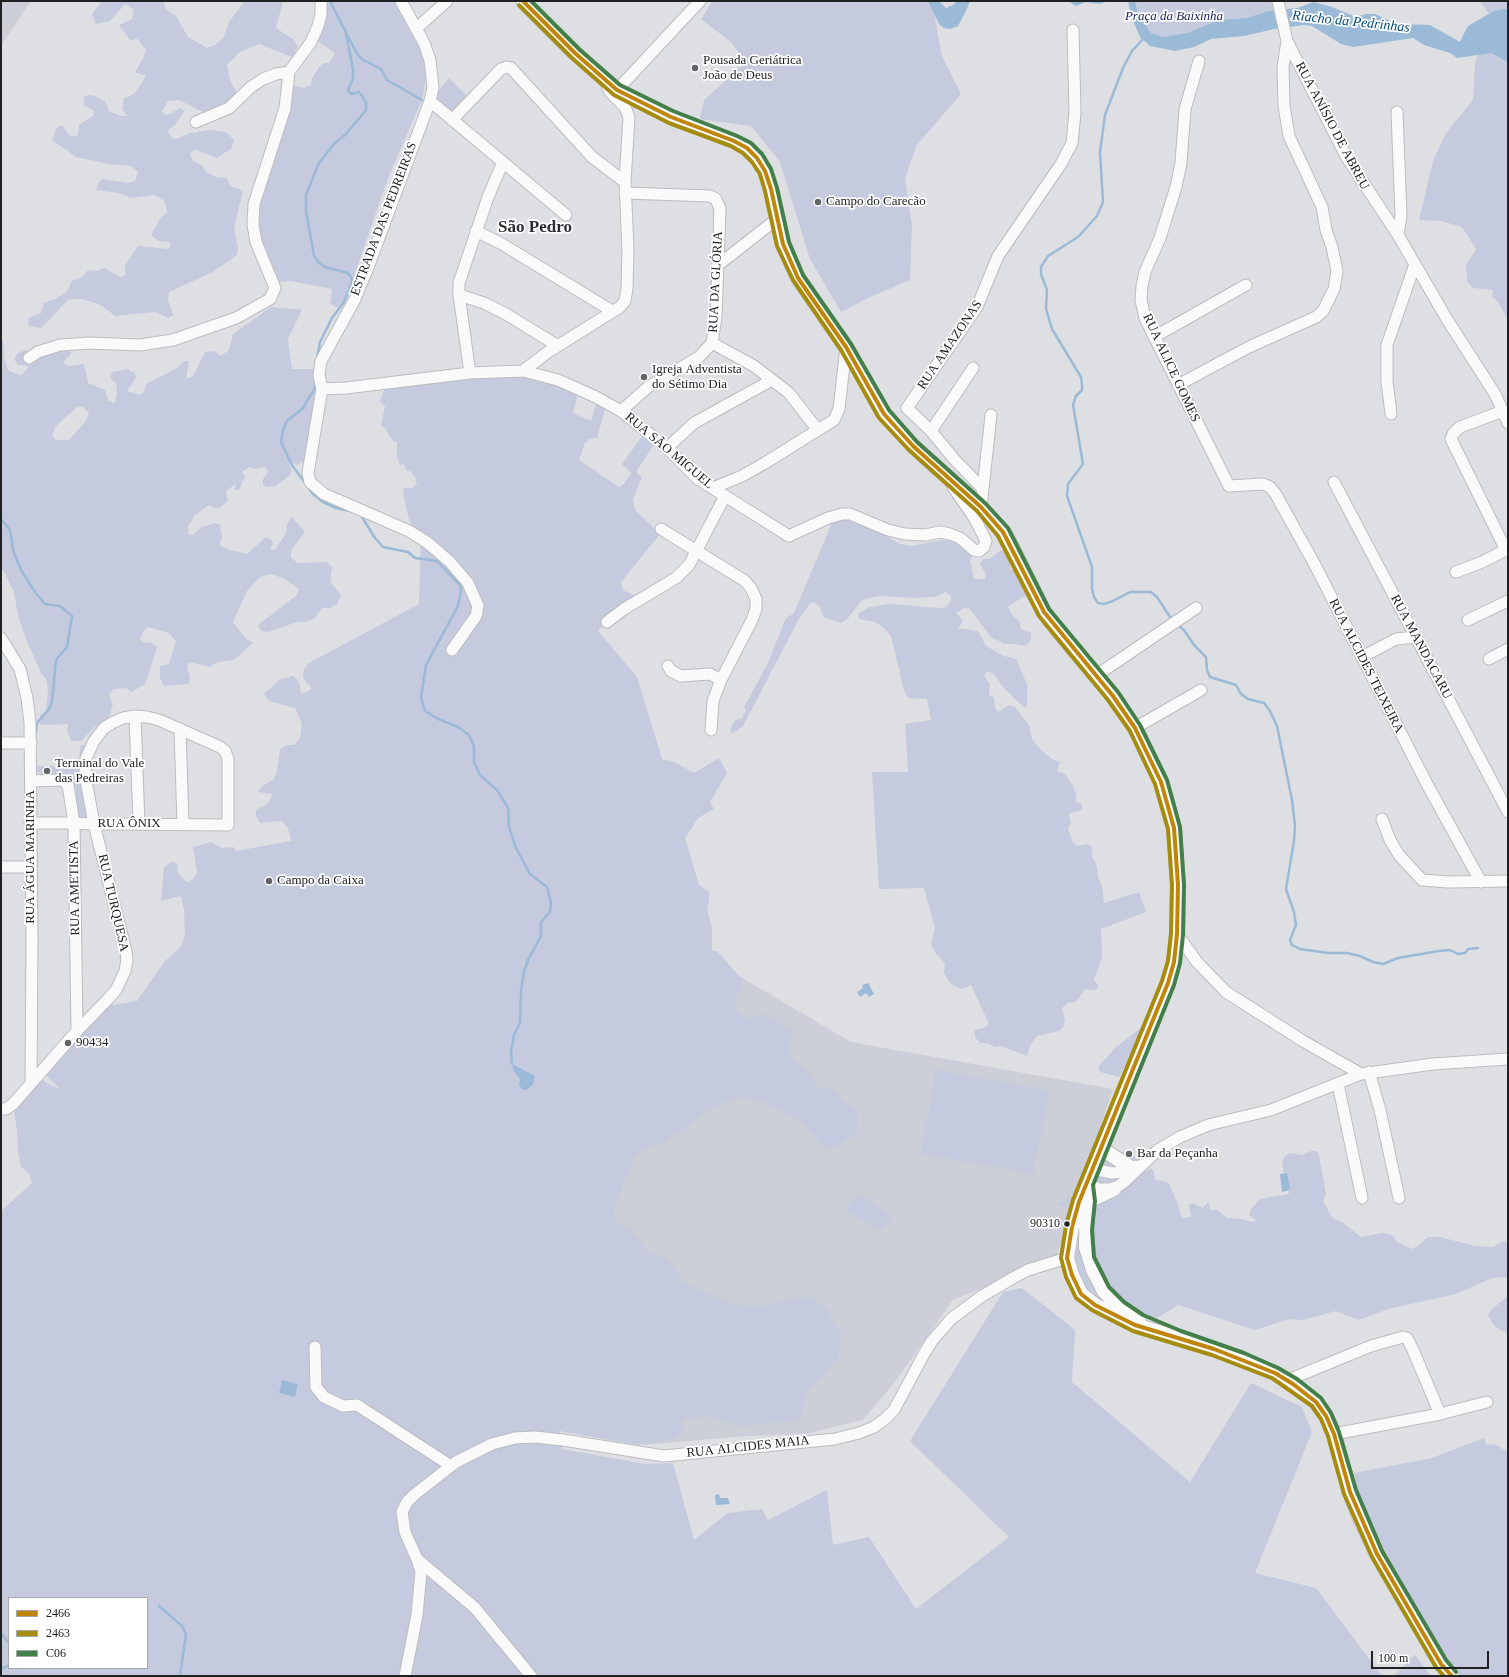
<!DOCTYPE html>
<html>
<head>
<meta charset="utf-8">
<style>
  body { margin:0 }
  #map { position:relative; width:1509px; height:1677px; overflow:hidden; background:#dedfe3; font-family:Georgia,serif }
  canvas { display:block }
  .frame { position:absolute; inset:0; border:2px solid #202123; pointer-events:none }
  .legend { position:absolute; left:8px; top:1597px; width:140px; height:72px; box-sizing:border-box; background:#fff; border:1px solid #a6a6a7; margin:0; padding:5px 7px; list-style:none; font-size:12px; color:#202123 }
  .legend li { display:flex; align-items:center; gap:8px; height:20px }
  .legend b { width:20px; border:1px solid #a6a6a7 }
  .scale { position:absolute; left:1371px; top:1651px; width:118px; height:18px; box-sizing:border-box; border:2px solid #202123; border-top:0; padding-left:5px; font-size:12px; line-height:14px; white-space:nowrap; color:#202123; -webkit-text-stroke:3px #fff; paint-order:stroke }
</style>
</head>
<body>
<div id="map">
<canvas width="1509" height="1677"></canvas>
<div class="frame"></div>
<ul class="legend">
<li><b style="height:5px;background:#c18509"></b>2466</li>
<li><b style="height:5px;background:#a68c0e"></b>2463</li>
<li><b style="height:5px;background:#438049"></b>C06</li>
</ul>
<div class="scale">100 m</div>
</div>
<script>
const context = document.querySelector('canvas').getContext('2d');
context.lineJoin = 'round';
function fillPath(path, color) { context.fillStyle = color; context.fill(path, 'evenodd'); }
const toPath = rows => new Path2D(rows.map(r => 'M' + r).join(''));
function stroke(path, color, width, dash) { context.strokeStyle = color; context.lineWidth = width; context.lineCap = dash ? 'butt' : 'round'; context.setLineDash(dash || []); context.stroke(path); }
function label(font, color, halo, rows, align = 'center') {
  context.font = font + ' Georgia,serif'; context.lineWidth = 3.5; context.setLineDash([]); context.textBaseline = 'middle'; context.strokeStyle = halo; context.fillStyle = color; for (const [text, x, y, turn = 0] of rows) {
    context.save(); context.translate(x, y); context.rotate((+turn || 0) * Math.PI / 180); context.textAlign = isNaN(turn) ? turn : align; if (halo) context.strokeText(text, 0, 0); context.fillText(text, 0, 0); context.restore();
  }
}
fillPath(toPath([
  [1,1,31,1,1,45],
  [739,976,851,1042,1113,1089,1056,1258,953,1300,898,1378,863,1420,805,1434,746,1436,644,1445,624,1406,542,1263]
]), '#cccfd7');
fillPath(toPath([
  [102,1,163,1,166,10,176,16,188,37,207,48,215,45,223,38,229,22,245,1,283,1,276,28,294,40,298,47,292,57,259,44,240,52,227,65,230,80,237,93,227,102,205,113,179,100,168,101,162,111,166,116,180,108,184,111,175,125,167,131,174,140,190,133,209,130,226,132,234,140,231,149,216,158,195,149,190,154,193,161,202,165,206,172,216,177,227,178,230,186,243,191,234,228,238,248,237,255,213,272,169,292,168,300,173,315,168,318,155,312,115,316,101,305,82,299,69,299,41,328,29,326,28,318,41,313,44,303,56,299,67,291,72,281,82,277,88,270,97,271,104,268,121,277,126,274,125,265,138,246,169,249,171,242,158,241,151,235,161,217,167,213,165,201,154,195,132,198,118,193,96,190,98,183,103,179,128,183,135,181,138,172,131,166,109,164,76,157,52,140,57,128,62,125,71,137,78,135,79,125,94,115,93,110,84,105,84,96,92,95,105,101,109,111,121,116,127,116,122,109,124,98,134,94,146,76,135,72,143,59,146,50,138,39,130,40,119,25,132,19,134,9,125,4,110,21,96,24,92,14],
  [323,1,394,1,399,6,417,42,425,65,426,78,422,100,388,178,348,294,339,308,330,304,332,289,291,281,277,282,262,250,257,229,257,209,291,85,304,88,311,85,312,78,320,66,324,63,329,63,335,53,316,40],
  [721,1,932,2,942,56,961,94,916,146,905,179,912,225,910,280,868,298,841,312,810,259,780,162,751,126,700,119,704,100,746,62,731,42,701,19,712,2],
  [1135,1,1274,1,1276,11,1247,18,1219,20,1187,33,1163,37,1151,33,1138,13],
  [1479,1,1508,1,1508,320,1498,302,1492,297,1493,290,1473,288,1467,281,1466,266,1476,249,1462,227,1441,221,1419,220,1433,161,1446,133,1473,100,1475,64,1478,53,1457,47,1466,29,1491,16],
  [449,78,471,100,453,118,435,102,436,94],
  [271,307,302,310,288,339,292,369,315,369,318,390,304,461,298,465,294,463,289,464,292,471,289,476,276,486,267,487,263,485,263,479,268,472,266,467,256,469,249,467,242,472,245,476,239,490,234,490,236,484,227,490,226,494,228,501,218,509,209,505,195,515,188,527,189,534,193,535,200,528,214,523,220,525,222,536,220,545,230,550,247,554,266,537,272,540,273,544,270,549,275,550,286,533,287,524,292,517,305,532,291,550,291,558,298,563,327,562,332,567,330,582,341,595,337,604,330,608,322,608,315,618,306,622,297,622,268,632,261,631,258,625,297,595,299,589,285,579,271,574,260,577,247,591,233,622,246,639,253,643,234,660,218,662,210,667,190,662,187,666,190,677,189,684,164,686,160,679,160,666,169,664,176,641,169,633,148,627,143,632,140,640,144,643,150,642,157,647,148,676,144,685,131,692,126,688,113,689,109,695,113,704,109,718,95,727,81,741,71,741,67,731,68,724,40,725,40,714,46,712,48,692,46,679,41,673,26,639,18,616,14,592,1,566,1,340,3,341,4,358,8,370,21,376,29,366,18,365,14,359,18,353,25,350,38,357,70,347,71,354,64,361,65,365,70,366,84,364,88,383,105,390,108,401,115,403,117,391,116,383,110,378,112,372,127,369,135,373,136,378,127,391,140,395,144,392,146,384,177,368,184,361,189,361,186,379,193,376,205,352,214,351,221,356,229,350,233,334],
  [78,406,83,407,89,413,86,421,69,440,56,440,52,436,55,427],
  [503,375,525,375,578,393,573,413,591,421,596,404,605,409,597,438,590,439,585,443,579,460,619,487,624,484,631,473,622,464,643,435,655,443,636,472,642,477,633,499,635,510,660,534,621,582,623,590,635,596,614,611,598,631,637,677,662,759,676,763,694,773,719,758,727,773,710,802,714,809,698,818,685,838,699,885,709,892,709,901,707,909,712,928,712,951,717,951,739,976,744,979,736,998,737,1011,747,1019,761,1013,793,1030,788,1051,795,1061,812,1074,816,1087,833,1089,846,1103,857,1111,857,1132,837,1147,824,1148,804,1124,783,1111,761,1101,737,1098,715,1106,663,1144,644,1148,633,1159,614,1209,616,1222,633,1231,648,1253,668,1258,681,1279,692,1287,736,1305,763,1307,792,1298,812,1298,828,1311,841,1335,839,1357,804,1395,802,1418,790,1422,754,1423,746,1427,709,1416,682,1420,684,1431,674,1439,638,1445,559,1431,562,1449,645,1464,673,1463,694,1540,728,1513,762,1509,768,1520,827,1490,833,1545,869,1537,916,1609,1009,1537,910,1441,1003,1292,1022,1288,1075,1330,1072,1382,1190,1482,1251,1383,1302,1407,1312,1432,1255,1573,1316,1588,1382,1676,1,1676,1,1211,32,1183,30,1174,21,1167,18,1152,17,1130,14,1112,41,1079,52,1086,60,1089,41,1070,78,1038,108,1006,137,1001,165,961,181,947,185,935,184,910,181,896,161,901,164,867,171,862,177,863,178,873,185,881,191,883,190,880,193,879,197,873,193,847,211,842,222,848,233,847,236,851,291,841,288,828,282,821,260,823,256,816,256,810,268,803,273,794,258,792,262,786,273,780,277,772,280,750,286,745,294,745,300,738,302,724,295,708,269,701,264,694,279,680,293,676,299,682,301,693,307,692,311,689,310,685,307,684,303,677,304,668,307,667,307,664,419,604,421,534,413,530,408,516,403,492,404,488,412,488,417,484,415,477,410,471,406,470,404,464,400,465,397,457,397,442,393,441,384,427,381,426,385,406,380,401,385,388],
  [9,1598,147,1598,147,1668,9,1668],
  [856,518,900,544,912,546,942,540,956,541,975,555,970,560,974,579,985,579,986,575,980,563,983,559,990,559,1001,550,1008,553,1010,561,1010,569,1014,570,1027,595,1008,606,1011,614,1019,621,1021,629,1031,633,1031,640,1026,646,1013,644,1005,644,991,637,969,608,964,608,956,613,963,621,958,628,978,631,986,646,1004,656,1016,659,1027,684,1027,704,1026,708,1019,703,1002,686,995,675,987,671,984,676,990,684,989,692,990,696,994,697,995,708,998,712,1010,705,1015,707,1029,725,1032,739,1039,748,1052,759,1060,762,1057,771,1065,774,1072,784,1076,794,1076,802,1081,803,1083,809,1069,814,1071,822,1068,829,1073,843,1078,846,1088,844,1092,847,1092,857,1096,863,1098,878,1102,886,1104,903,1139,892,1146,912,1101,929,1102,957,1094,980,1099,986,1096,990,1085,989,1076,1002,1068,1003,1062,1008,1065,1020,1064,1026,1059,1031,1037,1036,1030,1045,1027,1056,1001,1046,995,1047,987,1043,980,1043,975,1037,975,1030,984,1028,989,1024,971,985,961,989,951,984,944,973,945,963,936,954,931,944,935,928,924,888,879,889,872,772,908,772,905,724,931,720,927,699,908,698,904,690,891,636,883,627,875,622,859,619,858,614,870,607,890,604,939,608,946,607,951,601,951,596,946,592,934,597,915,598,880,596,868,598,861,601,848,618,841,623,824,617,819,605,811,602,800,617,743,726,732,734,730,729,735,720,741,719,746,710,744,707,767,665,786,618,794,613,831,525,829,525,831,519],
  [81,745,87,745,88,818,77,820,75,804,76,788,72,781,66,777,43,776,38,772,34,766,78,766],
  [1151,1020,1119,1077,1100,1072,1098,1067,1115,1048],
  [936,1070,1049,1091,1033,1174,921,1154],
  [1106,1146,1145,1161,1114,1189,1091,1183],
  [1311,1151,1316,1151,1319,1155,1326,1195,1323,1201,1333,1219,1342,1222,1361,1237,1382,1233,1392,1235,1397,1242,1412,1249,1418,1246,1428,1237,1440,1237,1475,1246,1493,1247,1504,1241,1508,1243,1508,1277,1492,1278,1456,1294,1388,1309,1359,1320,1336,1311,1303,1320,1289,1319,1255,1330,1178,1305,1157,1318,1143,1315,1130,1308,1106,1284,1092,1257,1094,1207,1098,1202,1151,1168,1154,1172,1155,1180,1165,1181,1169,1184,1177,1202,1182,1218,1191,1217,1189,1204,1193,1203,1203,1208,1208,1202,1211,1210,1217,1210,1227,1218,1242,1219,1252,1222,1256,1220,1249,1215,1251,1209,1260,1199,1289,1194,1282,1164,1284,1157,1290,1153,1303,1155],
  [858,1193,892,1216,880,1231,845,1210],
  [1076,1194,1076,1201,1060,1206,1058,1203],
  [1080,1229,1112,1307,1088,1297,1074,1265,1074,1248],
  [1508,1296,1508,1333,1500,1330,1493,1324,1488,1315,1492,1309],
  [1484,1438,1486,1445,1494,1444,1508,1452,1508,1676,1454,1676,1401,1586,1361,1507,1354,1473,1432,1458],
  [1415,1655,1431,1676,1394,1676]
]), '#c5cade');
fillPath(toPath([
  [928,1,939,1,946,8,953,5,957,1,970,1,966,11,958,26,950,29,944,28,939,24],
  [1068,1,1109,1,1099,4,1086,2,1076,6],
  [1128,1,1135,1,1138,13,1151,33,1163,37,1187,33,1219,20,1247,18,1269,11,1297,8,1314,2,1332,7,1356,17,1366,14,1375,14,1396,24,1430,25,1460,42,1468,26,1494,11,1504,9,1508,10,1508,66,1506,61,1491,53,1457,58,1450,53,1424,45,1413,38,1353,47,1341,44,1312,26,1304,25,1274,29,1244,36,1211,39,1194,47,1175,51,1150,46,1140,37,1132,18],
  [868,983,874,994,869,997,866,993,860,997,857,992,863,988,862,985],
  [512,1064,535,1076,533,1084,528,1089,523,1090,519,1085,520,1079,514,1071],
  [1287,1173,1290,1190,1282,1192,1280,1174],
  [282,1380,298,1384,295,1397,279,1393],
  [719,1494,720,1498,728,1498,730,1504,716,1505,715,1495]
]), '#9bbad7');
stroke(toPath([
  [330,1,357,54,363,60,381,69,387,80,422,100],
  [1144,38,1132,51,1123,68,1105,115,1100,152,1103,202,1097,216,1078,237,1048,256,1041,267,1041,274,1047,290,1046,309,1052,329,1081,377,1082,385,1082,390,1076,396,1073,405,1083,464,1068,484,1067,496,1092,567,1092,589,1094,597,1098,603,1104,604,1113,601,1130,592,1151,592,1157,597,1172,620],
  [317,359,320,342,332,318,344,302,352,283,351,277,348,273,325,267,319,263,314,256,306,211,306,195,319,163,334,144,346,134,366,110,366,103,362,96,359,92,351,94,348,90,353,78,353,69,345,29],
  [316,382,314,390,302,409,287,421,283,430,281,442,292,465,313,494,323,502,336,508,350,511],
  [362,517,375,538,383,547,408,552,415,558,437,561,460,585,461,592,458,606,426,665,421,697,425,711,436,718,458,727,469,735,474,746,474,762,480,775,497,790,508,808,509,827,516,848,530,874,547,887,551,903,550,912,541,922,541,936,528,960,524,972,521,990,520,1023,514,1035,511,1052,512,1064],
  [1,519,10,530,13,550,21,570,35,592,45,604,60,606,72,616,67,647,56,660,52,702,49,709,37,723,36,732],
  [1178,625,1184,630,1194,645,1206,657,1207,670,1210,677,1236,685,1241,694,1248,699,1264,703,1270,711,1277,726,1292,800,1295,825,1294,841,1286,889,1294,912,1296,925,1290,940,1292,945,1300,949,1328,953,1347,953,1360,956,1373,962,1383,964,1398,958,1439,951,1450,950,1458,954,1465,953,1468,949,1478,948],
  [159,1606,182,1626,186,1634,180,1676],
  [1,1633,9,1643],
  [1,1667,4,1668,9,1665]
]), '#9bbad7', 2.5);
const minor = toPath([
  [401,1,424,43,430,60,433,87,430,101,367,270,355,299,321,361,319,375,322,389,308,473,310,482,324,494,409,531,428,543,450,562,468,583,478,606,476,616,452,650],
  [1278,1,1287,41,1347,158,1398,235,1448,321,1495,394,1508,423],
  [417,28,447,1],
  [1199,61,1185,109,1181,163,1176,187,1160,238,1145,272,1142,286,1141,300,1145,318,1229,486,1263,484,1270,487,1275,493,1315,565,1428,786,1481,882],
  [617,90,700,1],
  [430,101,566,215],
  [1397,112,1401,216,1398,235],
  [452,120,501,69,507,67,511,68,592,157,625,182],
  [196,122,229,108,251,87,263,79,276,74,289,72],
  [476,231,502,244,612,311],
  [718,265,777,219],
  [459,295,484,303,506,314,558,346],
  [1154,337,1246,285],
  [712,343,754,366,789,393,817,429],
  [29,358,38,352,60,345,89,343,140,345,173,340,236,318,270,299,275,288,256,242,253,225,254,204,285,108,289,72,311,42,318,26,321,14,321,1],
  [523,371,548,352,620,307,625,301,627,288,628,250,625,182,629,117,625,107,611,93,605,82],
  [470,373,459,295,459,283,488,197,503,162],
  [1178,385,1249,347,1316,317,1323,311,1334,289,1337,271,1332,247,1326,230,1322,207,1289,136,1284,106,1283,67,1287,41],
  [322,389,346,388,470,373,523,371,558,380,596,397,621,411,667,448,698,479,789,536,828,518,842,514,850,514,888,530,905,534,925,535,940,532,950,534,960,538,974,550,979,551,984,547,986,541,975,519,953,487],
  [621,411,648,387,699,357,712,343,716,317,720,209,716,199,710,196,625,193],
  [1503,411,1460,427,1453,434,1451,439,1506,550],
  [1391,414,1387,381,1387,345,1415,264],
  [931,431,973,368],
  [667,448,694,423,772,380],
  [1334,482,1508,812],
  [713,488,742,476,765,463,834,420,839,409,846,347],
  [983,489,991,415],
  [981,507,983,489,954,459,931,431,907,408,977,307,998,256,1061,164,1072,143,1075,112,1073,30],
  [661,529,745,581,751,588,756,599,756,609,752,620,721,680,713,701,711,730],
  [1456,572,1480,563,1508,549],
  [1468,620,1508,601],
  [607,622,624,609,676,578,689,565,725,496],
  [1,638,20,669,27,698,30,723,32,939,31,1083],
  [1362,657,1396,639,1415,637],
  [1489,659,1508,649],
  [668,666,671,671,681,676,710,674,721,680],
  [1097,675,1196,608],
  [135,716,139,824],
  [1135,728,1201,690],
  [180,729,183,824],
  [1,743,31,743],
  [31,781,62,780,68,785,74,823,77,1031],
  [1382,819,1390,840,1399,855,1422,880,1448,882,1508,881],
  [1,867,30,867],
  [1177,934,1197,962,1226,992,1303,1041,1361,1074],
  [1369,1072,1380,1110,1399,1198],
  [1338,1084,1362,1198],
  [1,1109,6,1109,13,1104,77,1031,108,999,116,990,125,971,127,960,126,951,94,824,85,775,86,758,94,741,104,728,112,723,123,718,135,716,147,717,159,720,220,747,225,751,228,759,228,825,117,824,94,824,74,823,30,823],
  [1093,1169,1112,1173,1122,1172,1136,1166],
  [1087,1184,1099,1189,1114,1189,1124,1182,1158,1150,1180,1137,1208,1125,1271,1110,1361,1074,1433,1064,1508,1059],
  [315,1347,316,1387,324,1397,343,1406,357,1405,451,1466],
  [1288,1380,1371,1346,1403,1337,1407,1338,1413,1350,1440,1414],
  [1334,1434,1440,1414,1487,1402],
  [417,1559,475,1608,531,1676],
  [405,1676,417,1615,421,1572,417,1559,405,1532,402,1512,407,1502,414,1495,456,1462,492,1444,515,1438,535,1437,563,1440,664,1456,835,1439,859,1433,874,1427,885,1419,894,1410,924,1354,932,1341,951,1319,982,1296,1013,1278,1028,1270,1067,1258]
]);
const major = toPath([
  [523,1,576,54,617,90,671,117,734,141,747,148,757,158,765,171,771,189,783,244,798,278,846,347,884,414,913,446,981,507,1003,532,1011,545,1044,612,1058,631,1113,696,1135,728,1161,782,1174,828,1178,885,1177,934,1174,962,1168,983,1079,1202,1072,1227,1067,1258,1072,1275,1081,1294,1095,1305,1135,1325,1214,1349,1275,1373,1293,1384,1316,1402,1326,1416,1334,1434,1350,1492,1359,1516,1377,1554,1441,1664,1452,1676],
  [1102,1149,1131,1168],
  [1087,1189,1086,1247,1093,1270,1104,1291,1120,1307,1139,1319],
  [1089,1201,1114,1189]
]);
stroke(minor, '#bcbcbf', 13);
stroke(major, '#bcbcbf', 16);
stroke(minor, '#fafafb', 11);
stroke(major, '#fafafb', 14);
stroke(toPath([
  [523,1,576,54,617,90,671,117,734,141,747,148,757,158,765,171,771,189,783,244,798,278,846,347,884,414,913,446,981,507,1003,532,1044,612,1113,696,1135,728,1161,782,1174,828,1178,885,1177,934,1174,962,1168,983,1079,1202,1072,1227,1067,1258,1072,1275,1081,1294,1095,1305,1135,1325,1214,1349,1275,1373,1293,1384,1316,1402,1326,1416,1334,1434,1350,1492,1377,1554,1441,1664,1452,1676]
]), '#c18509', 4);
stroke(toPath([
  [519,5,572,58,614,95,669,123,731,146,743,153,752,162,760,174,765,191,777,246,793,280,841,350,879,418,909,450,977,511,998,536,1039,616,1108,700,1130,731,1155,784,1168,829,1172,885,1171,934,1168,961,1162,981,1073,1200,1066,1226,1061,1258,1066,1277,1076,1298,1092,1310,1133,1331,1212,1355,1272,1378,1312,1406,1321,1419,1328,1436,1344,1494,1372,1557,1436,1667,1444,1676]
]), '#a68c0e', 4);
stroke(toPath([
  [531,1,580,50,620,85,673,111,737,136,751,143,762,154,771,169,777,188,789,242,803,275,851,344,889,410,917,442,985,503,1008,528,1049,609,1118,692,1140,725,1167,780,1180,827,1184,885,1183,935,1180,963,1174,985,1093,1185,1095,1201,1092,1230,1094,1257,1109,1287,1124,1302,1143,1315,1181,1331,1244,1353,1278,1368,1297,1379,1321,1398,1331,1413,1339,1432,1356,1490,1382,1551,1446,1660,1456,1672]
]), '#438049', 4);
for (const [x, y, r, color] of [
  [695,68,4,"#626466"],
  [818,202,4,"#626466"],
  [644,377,4,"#626466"],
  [47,771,4,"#626466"],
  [269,881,4,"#626466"],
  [68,1043,4,"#626466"],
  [1129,1154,4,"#626466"],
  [1067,1224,3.5,"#202123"]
]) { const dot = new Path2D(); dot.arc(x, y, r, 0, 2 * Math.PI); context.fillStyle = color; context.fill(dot); stroke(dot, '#fff', 1.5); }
label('12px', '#202123', '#fff', [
  ["90310",1060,1224]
], 'right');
label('italic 13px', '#212562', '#fff', [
  ["Praça da Baixinha",1174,17]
]);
label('13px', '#202123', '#fff', [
  ["Pousada Geriátrica",703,61],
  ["João de Deus",703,76],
  ["Campo do Carecão",826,202],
  ["Igreja Adventista",652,370],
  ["do Sétimo Dia",652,385],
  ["Terminal do Vale",55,764],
  ["das Pedreiras",55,779],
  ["Campo da Caixa",277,881],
  ["90434",76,1043],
  ["Bar da Peçanha",1137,1154]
], 'left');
label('13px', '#202123', '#fff', [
  ["RUA ANÍSIO DE ABREU",1332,126,62],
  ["ESTRADA DAS PEDREIRAS",384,219,-69],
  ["RUA DA GLÓRIA",716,282,-87],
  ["RUA AMAZONAS",950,345,-56],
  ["RUA ALICE GOMES",1171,368,65],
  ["RUA SÃO MIGUEL",669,451,40],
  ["RUA MANDACARU",1421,647,62],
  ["RUA ALCIDES TEIXEIRA",1366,666,63],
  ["RUA ÔNIX",129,824],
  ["RUA ÁGUA MARINHA",31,857,-90],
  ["RUA AMETISTA",75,888,-91],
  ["RUA TURQUESA",113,903,77],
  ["RUA ALCIDES MAIA",748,1447,-6]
]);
label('italic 14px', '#004b7d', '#fff', [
  ["Riacho da Pedrinhas",1351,22,6]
]);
label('bold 17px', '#2c2d32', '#fff', [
  ["São Pedro",535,228]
]);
</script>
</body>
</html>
